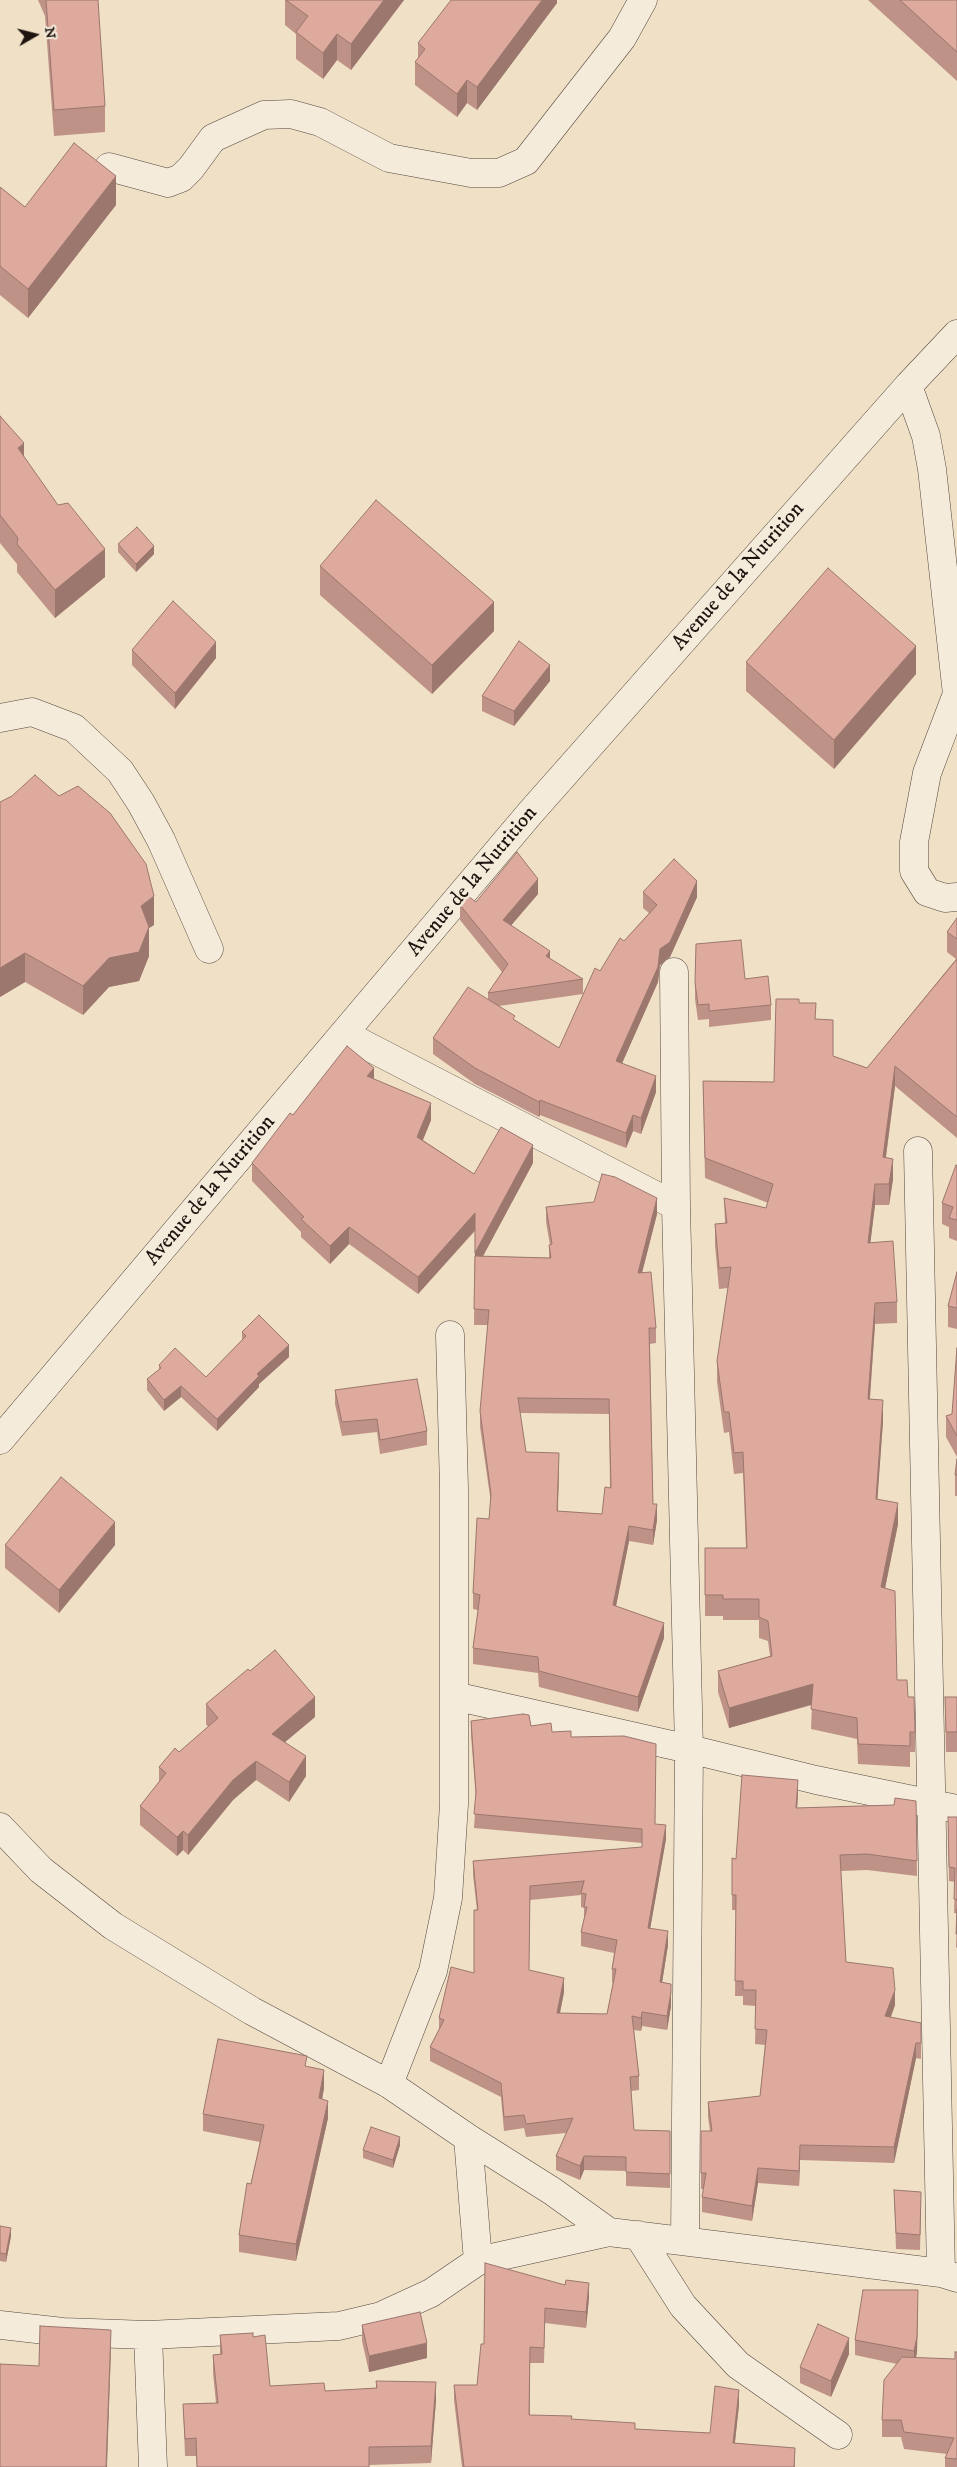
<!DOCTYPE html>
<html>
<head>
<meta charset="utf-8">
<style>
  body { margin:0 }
  #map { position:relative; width:957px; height:2467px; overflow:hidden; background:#f0e0c6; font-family:"IM FELL DW Pica",serif }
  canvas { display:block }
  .north { position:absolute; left:10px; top:10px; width:50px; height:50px; -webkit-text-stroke:4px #f5ebda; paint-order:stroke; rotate:82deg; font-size:14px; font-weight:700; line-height:20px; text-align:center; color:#1f140f }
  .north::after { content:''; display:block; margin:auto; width:18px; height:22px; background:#1f140f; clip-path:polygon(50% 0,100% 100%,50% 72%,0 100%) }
</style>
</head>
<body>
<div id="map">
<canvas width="957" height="2467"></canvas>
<div class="north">N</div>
</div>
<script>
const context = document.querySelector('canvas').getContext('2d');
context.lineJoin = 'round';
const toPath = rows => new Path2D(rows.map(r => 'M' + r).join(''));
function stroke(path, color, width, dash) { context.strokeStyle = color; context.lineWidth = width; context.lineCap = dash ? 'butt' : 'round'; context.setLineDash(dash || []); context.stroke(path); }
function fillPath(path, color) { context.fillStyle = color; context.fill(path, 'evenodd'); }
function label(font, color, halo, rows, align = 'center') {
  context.font = font + ' "IM FELL DW Pica",serif'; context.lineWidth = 5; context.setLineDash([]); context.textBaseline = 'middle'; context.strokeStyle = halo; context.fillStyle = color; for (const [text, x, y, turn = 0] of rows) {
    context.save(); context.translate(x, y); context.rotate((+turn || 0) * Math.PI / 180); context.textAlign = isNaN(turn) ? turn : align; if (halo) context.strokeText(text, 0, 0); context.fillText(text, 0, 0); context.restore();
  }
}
const minor = toPath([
  [109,167,168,183,181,178,191,168,213,138,264,115,291,114,320,122,389,158,471,173,499,173,526,161,622,38,643,0],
  [908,386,926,436,932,469,957,694,927,773,914,842,914,871,927,892,945,898,957,897],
  [0,718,32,712,74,728,120,771,141,803,161,840,209,949],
  [674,972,676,1206,689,1749,685,2240],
  [344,1034,676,1206],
  [918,1151,941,2273],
  [0,1440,531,812,908,386,957,334],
  [454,1696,689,1749,816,1780,957,1809],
  [0,1827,41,1870,113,1926,252,2011,389,2084,468,2138,552,2191,609,2232],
  [389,2084,433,1971,448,1898,454,1804,454,1489,450,1335],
  [468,2138,478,2261],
  [638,2235,683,2306,738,2365,838,2435],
  [0,2325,63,2332,148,2335,339,2326,381,2316,431,2293,478,2261,609,2232,941,2273,957,2278],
  [148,2335,153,2467]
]);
stroke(minor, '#53473d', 29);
stroke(minor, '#f5ebda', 28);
fillPath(toPath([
  [38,0,97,0,105,106,105,132,54,136,45,16],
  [285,0,404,0,351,70,337,60,323,79,296,59,296,34,285,25],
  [557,0,557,3,477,110,467,103,457,117,415,85,415,62,418,58,418,43],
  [868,0,957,0,957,81],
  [0,187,25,207,116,205,28,318,0,295],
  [0,416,24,457,105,577,55,618,17,572,17,564,0,543],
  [118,544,154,554,136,572,118,552],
  [320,566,494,631,432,694,320,595],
  [132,650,216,658,175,709,132,665],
  [746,662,916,674,834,769,746,691],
  [550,681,514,726,482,711,482,696],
  [0,802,154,925,149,928,149,956,139,981,109,987,83,1015,25,982,0,997],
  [643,892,697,897,670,957,660,965,658,982,622,1063,656,1092,641,1134,633,1131,626,1148,540,1115,539,1117,475,1084,433,1054,433,1038,488,999,488,993,502,972,460,920,460,905,476,902,538,894,511,925,550,959,583,979,583,994,499,1006,515,1021,559,1048,600,971,624,941,649,913,643,908],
  [957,918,957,1138,895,1086,886,1157,893,1179,889,1205,875,1205,870,1242,897,1302,897,1323,875,1324,870,1399,883,1421,877,1499,898,1524,885,1588,897,1680,908,1697,915,1732,915,1752,910,1752,910,1767,858,1764,857,1739,811,1729,812,1705,729,1728,718,1692,718,1671,770,1656,768,1641,759,1638,759,1620,723,1620,723,1616,705,1616,705,1548,746,1548,743,1473,734,1474,729,1432,724,1433,717,1382,717,1361,728,1288,719,1289,715,1245,715,1224,725,1224,724,1198,766,1208,768,1203,705,1178,703,1081,774,1082,799,1003,816,1019,833,1056,867,1068,956,959,947,952,947,932],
  [745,979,771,1005,771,1020,709,1027,709,1019,698,1020,695,999,695,983],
  [374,1079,431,1120,423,1140,474,1174,533,1163,483,1256,549,1258,549,1245,550,1245,546,1222,546,1207,657,1214,642,1273,656,1328,656,1343,650,1344,653,1504,657,1520,653,1545,629,1541,616,1606,664,1638,638,1712,539,1687,538,1673,473,1664,473,1648,478,1610,473,1609,473,1593,489,1519,491,1503,480,1427,480,1411,488,1325,474,1325,475,1231,418,1294,349,1244,330,1264,301,1237,301,1232,252,1181,252,1163,293,1115],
  [520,1413,609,1414,610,1488,602,1514,558,1511,559,1468,526,1452],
  [957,1166,957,1241,949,1238,949,1227,942,1224,942,1203],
  [957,1272,957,1329,948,1327,948,1306],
  [242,1332,289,1357,259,1384,259,1387,217,1431,181,1397,164,1411,147,1390,147,1379,159,1370,159,1365,206,1377,242,1340],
  [957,1348,957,1457,946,1437,946,1416,952,1414],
  [335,1390,427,1431,427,1445,380,1454,377,1432,342,1436,335,1404],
  [957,1459,957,1496,955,1496,955,1475],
  [5,1545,115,1545,59,1613,5,1568],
  [250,1671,315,1717,285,1742,306,1776,289,1802,256,1780,233,1800,188,1855,183,1850,177,1856,140,1825,140,1806,159,1782,159,1767,179,1752,208,1727,206,1724,206,1704],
  [945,1697,957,1697,957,1752,946,1752],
  [471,1721,531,1726,552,1732,571,1737,655,1824,666,1839,650,1928,668,1945,662,1982,671,1984,671,2006,667,2030,642,2026,641,2031,634,2030,639,2076,639,2090,631,2091,634,2130,670,2131,670,2188,626,2186,626,2171,584,2170,580,2180,556,2170,556,2156,566,2133,526,2137,524,2128,504,2131,501,2097,430,2061,430,2047,439,2029,439,2018,474,1973,477,1910,473,1875,473,1861,642,1847,642,1843,474,1828,476,1799,471,1735],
  [581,1895,581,1907,584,1908,584,1918,581,1932,581,1946,614,1953,612,1969,612,1982,613,1983,607,2014,560,2013,564,1992,529,1970,530,1900],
  [798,1795,797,1808,894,1805,916,1801,917,1876,867,1870,841,1871,846,1962,895,2005,891,2017,921,2023,921,2059,916,2058,894,2163,800,2160,799,2186,758,2183,752,2221,702,2212,702,2197,704,2189,701,2189,701,2131,710,2131,708,2117,708,2102,760,2096,765,2045,755,2044,756,2006,743,2005,743,1996,735,1996,736,1910,732,1910,732,1858,736,1859],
  [948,1817,957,1817,957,1948,956,1947,957,1913,954,1913,955,1882,949,1881],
  [307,2067,324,2088,322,2099,328,2118,296,2261,239,2252,239,2235,260,2142,203,2131,203,2114],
  [400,2145,393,2168,363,2158,363,2150],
  [894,2190,921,2208,920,2250,896,2249],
  [0,2226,11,2236,6,2262,0,2261],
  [485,2263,589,2298,586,2328,545,2323,544,2363,530,2363,530,2415,571,2419,635,2429,710,2433,739,2405,735,2443,795,2448,795,2467,462,2467,454,2400,454,2385,477,2385,484,2344],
  [918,2306,917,2352,916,2358,955,2359,957,2352,957,2467,945,2467,945,2458,947,2454,904,2449,901,2437,882,2437,882,2420,897,2364,855,2355,855,2340],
  [362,2325,427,2358,369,2372,362,2341],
  [220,2335,253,2337,270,2386,325,2391,376,2388,376,2381,436,2400,431,2463,369,2465,369,2467,197,2467,196,2456,185,2456,183,2404,216,2403,213,2373,213,2355,220,2354],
  [849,2354,831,2397,800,2383,800,2367]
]), '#bf9287');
fillPath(toPath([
  [384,0,404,0,351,70,351,44],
  [542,0,557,0,557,3,477,110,477,87],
  [337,34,337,60,323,79,323,53],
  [467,80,467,103,457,117,457,94],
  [116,176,116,205,28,318,28,289],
  [24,443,24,471,18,448],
  [154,546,154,554,136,572,136,564],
  [105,549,105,577,55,618,55,590],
  [494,602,494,631,432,694,432,665],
  [216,642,216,658,175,709,175,693],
  [916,646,916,674,834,769,834,740],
  [550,665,550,681,514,726,514,711],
  [538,879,538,894,503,935,503,920],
  [697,881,697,897,670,957,660,965,658,982,616,1077,616,1061,660,949],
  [154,896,154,925,149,928,149,956,139,981,109,987,83,1015,83,986,109,958,141,906],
  [550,951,550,966,546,956],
  [25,953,25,982,0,997,0,968],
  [895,1066,895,1086,883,1178,883,1157],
  [374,1068,374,1085,367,1076],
  [656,1076,656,1092,641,1134,641,1118],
  [540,1100,540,1115,539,1117,539,1102],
  [431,1103,431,1120,417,1154,417,1137],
  [633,1115,633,1131,626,1148,626,1133],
  [533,1145,533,1163,475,1271,475,1253],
  [893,1159,893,1179,889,1205,889,1184],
  [875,1184,875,1205,868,1263,868,1243],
  [657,1198,657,1214,638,1288,638,1273],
  [475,1213,475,1230,418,1294,418,1277],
  [349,1227,349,1244,330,1264,330,1246],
  [875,1303,875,1324,868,1420,868,1399],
  [289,1345,289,1357,259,1384,259,1387,217,1431,217,1419,257,1374],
  [181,1386,181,1397,164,1411,164,1400],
  [883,1400,883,1421,876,1520,876,1499],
  [559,1453,559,1468,557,1526,557,1511],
  [898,1503,898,1524,881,1608,881,1587],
  [657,1504,657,1520,653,1545,653,1530],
  [115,1522,115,1545,59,1613,59,1590],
  [629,1526,629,1541,613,1621,613,1605],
  [664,1623,664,1638,638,1712,638,1697],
  [813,1684,813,1704,729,1728,729,1708],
  [315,1697,315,1717,272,1753,272,1734],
  [306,1756,306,1776,289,1802,289,1782],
  [256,1761,256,1780,233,1800,188,1855,188,1835,233,1780],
  [798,1780,798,1795,796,1823,796,1808],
  [666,1825,666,1839,648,1941,648,1928],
  [183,1831,183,1850,177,1856,177,1837],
  [668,1931,668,1945,660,1996,660,1982],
  [564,1978,564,1992,557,2027,557,2013],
  [895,1990,895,2005,885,2031,885,2016],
  [671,1992,671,2006,667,2030,667,2016],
  [642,2012,642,2026,641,2031,641,2018],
  [916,2043,916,2058,894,2163,894,2147],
  [324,2070,324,2088,319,2116,319,2098],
  [328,2101,328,2118,296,2261,296,2244],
  [400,2137,400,2145,393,2168,393,2160],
  [800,2145,800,2160,799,2186,799,2171],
  [584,2156,584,2170,580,2180,580,2166],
  [758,2168,758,2183,752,2221,752,2206],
  [11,2228,11,2236,6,2262,6,2254],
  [589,2283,589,2298,586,2328,586,2312],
  [918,2306,917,2352,914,2367,914,2351],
  [111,2330,111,2349,107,2467,106,2467],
  [849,2338,849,2354,831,2397,831,2381],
  [427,2343,427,2358,369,2372,369,2356],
  [436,2382,436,2400,431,2463,431,2446],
  [739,2390,739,2405,733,2458,733,2443]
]), '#9b776e');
const building = toPath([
  [46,0,98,0,105,106,54,110,46,0],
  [286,0,384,0,351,44,337,34,323,53,296,32,308,16,286,0],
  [451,0,542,0,477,87,467,80,457,94,415,62,425,49,418,43,451,0],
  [900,0,957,0,957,52,900,0],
  [74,143,116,176,28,289,0,266,0,187,25,207,74,143],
  [0,416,24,443,18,448,58,505,68,503,105,549,55,590,17,544,18,538,0,515,0,416],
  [376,500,494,602,432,665,320,566,376,500],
  [137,527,154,546,136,564,118,544,137,527],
  [828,568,916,646,834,740,746,662,828,568],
  [173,601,216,642,175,693,132,650,173,601],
  [519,641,550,665,514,711,482,696,519,641],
  [35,775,59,796,78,786,110,813,146,864,154,896,141,906,149,927,139,952,109,958,83,986,25,953,0,968,0,802,12,796,35,775],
  [517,852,538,879,503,920,550,951,546,956,583,979,488,993,508,964,460,905,468,896,476,902,517,852],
  [674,859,697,881,670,942,660,949,658,967,616,1061,656,1076,641,1118,633,1115,626,1133,540,1100,539,1102,475,1068,433,1038,468,987,515,1016,513,1019,559,1048,595,968,600,971,620,938,624,941,657,905,643,892,674,859],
  [957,918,957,939,947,932,957,918],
  [741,940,745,979,768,976,771,1005,709,1011,709,1004,698,1005,695,983,696,944,741,940],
  [957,959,957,1117,895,1066,883,1157,893,1159,889,1184,875,1184,868,1243,893,1241,897,1302,875,1303,868,1399,883,1400,876,1499,898,1503,881,1587,895,1591,897,1680,907,1680,908,1697,914,1697,915,1732,910,1732,910,1746,858,1744,857,1718,811,1709,813,1684,729,1708,718,1671,772,1656,768,1621,759,1617,759,1599,723,1599,723,1595,705,1595,705,1548,747,1548,743,1452,734,1453,729,1412,724,1412,717,1361,731,1267,719,1268,715,1224,727,1223,724,1198,766,1208,773,1184,705,1158,703,1081,774,1082,776,999,799,999,799,1003,816,1003,815,1019,833,1020,833,1056,867,1068,957,959],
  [347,1046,374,1068,367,1076,431,1103,417,1137,474,1174,501,1127,533,1145,475,1253,475,1213,418,1277,349,1227,330,1246,301,1219,304,1217,252,1163,290,1113,293,1115,347,1046],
  [956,1165,957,1166,957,1220,949,1218,953,1207,942,1203,956,1165],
  [602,1174,615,1177,657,1198,638,1273,651,1272,656,1328,649,1328,653,1504,657,1504,653,1530,629,1526,613,1605,664,1623,638,1697,539,1671,538,1657,473,1648,480,1595,473,1593,477,1518,489,1519,491,1494,480,1411,489,1310,474,1309,475,1256,551,1258,549,1245,552,1244,546,1207,594,1202,602,1174],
  [518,1398,609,1399,611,1488,605,1487,602,1514,557,1511,559,1453,526,1452,518,1398],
  [957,1272,957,1308,948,1306,957,1272],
  [259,1315,289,1345,257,1374,259,1376,217,1419,181,1386,164,1400,147,1379,161,1368,159,1365,175,1348,206,1377,246,1336,242,1332,259,1315],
  [957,1348,957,1436,946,1416,952,1414,957,1348],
  [417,1379,427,1431,380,1440,377,1419,342,1422,335,1390,417,1379],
  [957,1459,957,1475,955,1475,957,1459],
  [61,1477,115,1522,59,1590,5,1545,61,1477],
  [275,1650,315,1697,272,1734,306,1756,289,1782,256,1761,233,1780,188,1835,183,1831,177,1837,140,1806,166,1773,159,1767,175,1748,179,1752,218,1718,206,1704,248,1669,250,1671,275,1650],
  [945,1697,957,1697,957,1732,946,1732,945,1697],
  [523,1714,529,1715,531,1726,551,1723,552,1732,571,1731,571,1737,624,1736,656,1744,655,1824,666,1825,648,1928,668,1931,660,1982,671,1984,671,1992,667,2016,642,2012,641,2018,632,2016,639,2076,630,2077,634,2130,670,2131,670,2174,626,2172,626,2157,584,2156,580,2166,556,2156,573,2118,526,2124,524,2115,504,2117,501,2083,430,2047,444,2020,439,2018,451,1967,474,1973,474,1910,478,1910,473,1861,642,1847,642,1829,474,1814,476,1792,471,1721,523,1714],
  [584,1881,581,1893,586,1894,584,1907,587,1907,581,1932,617,1940,612,1969,616,1969,607,2014,557,2013,564,1978,529,1970,530,1886,584,1881],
  [742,1775,798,1780,796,1808,894,1805,895,1798,916,1801,917,1861,867,1854,840,1855,846,1962,893,1968,895,1990,885,2016,921,2023,921,2043,916,2043,894,2147,800,2145,799,2171,758,2168,752,2206,702,2197,706,2173,701,2173,701,2131,712,2131,708,2102,760,2096,767,2030,755,2029,756,1990,743,1990,743,1981,735,1981,736,1895,732,1895,732,1858,736,1859,742,1775],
  [948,1817,957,1817,957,1900,954,1899,955,1868,949,1867,948,1817],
  [957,1909,957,1934,956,1934,957,1909],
  [218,2039,307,2056,305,2066,324,2070,319,2098,328,2101,296,2244,239,2235,247,2183,251,2184,264,2125,203,2114,218,2039],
  [371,2127,400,2137,393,2160,363,2150,371,2127],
  [894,2190,921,2192,920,2235,896,2233,894,2190],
  [0,2226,11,2228,6,2254,0,2253,0,2226],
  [485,2263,565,2285,566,2280,589,2283,586,2312,545,2308,544,2348,530,2347,529,2415,572,2416,571,2419,635,2423,635,2429,710,2433,715,2386,739,2390,733,2443,795,2448,794,2467,464,2467,454,2385,477,2385,481,2344,484,2344,485,2263],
  [863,2290,918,2290,917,2337,914,2351,855,2340,863,2290],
  [420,2312,427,2343,369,2356,362,2325,420,2312],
  [818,2324,849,2338,831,2381,800,2367,818,2324],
  [40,2326,111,2330,106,2467,0,2467,0,2364,39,2366,40,2326],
  [253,2333,253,2337,265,2335,270,2386,324,2383,325,2391,377,2388,376,2381,436,2382,431,2446,369,2447,369,2467,197,2467,196,2438,185,2439,183,2404,218,2403,213,2355,222,2354,220,2335,253,2333],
  [955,2352,957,2352,957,2459,945,2458,954,2438,904,2432,901,2420,882,2420,884,2380,902,2357,955,2359,955,2352]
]);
fillPath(building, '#deaa9d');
stroke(building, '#9b776e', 1);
label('21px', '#1f140f', '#f5ebda', [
  ["Avenue de la Nutrition",739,577,-49],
  ["Avenue de la Nutrition",473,882,-50],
  ["Avenue de la Nutrition",211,1191,-50]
]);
</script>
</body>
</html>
